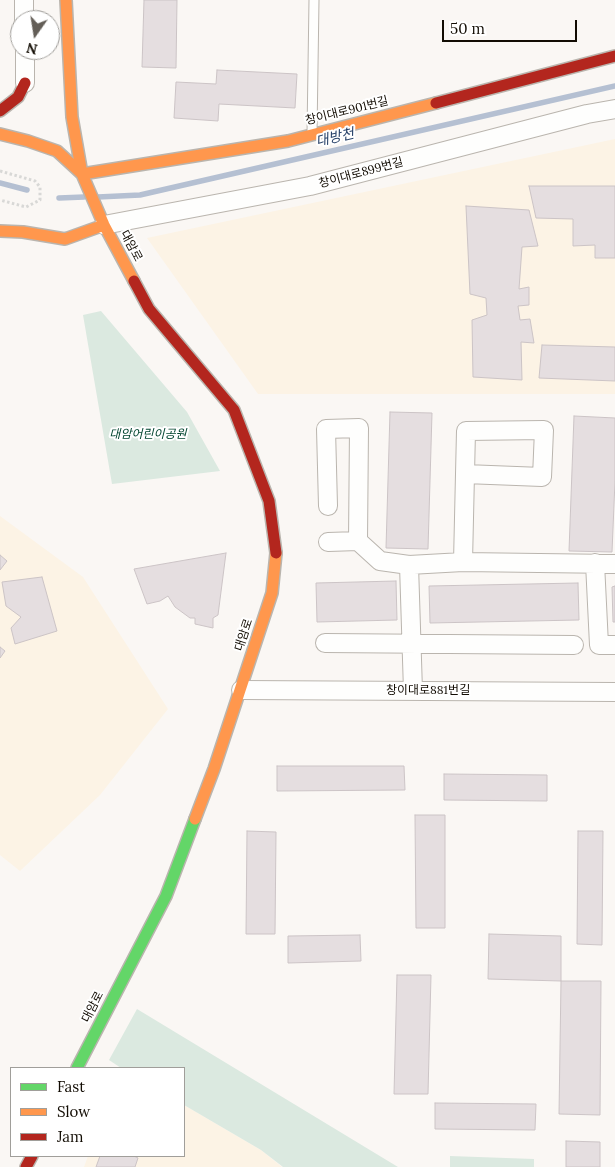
<!DOCTYPE html>
<html>
<head>
<meta charset="utf-8">
<style>
  body { margin:0 }
  #map { position:relative; width:615px; height:1167px; overflow:hidden; background:#faf7f4; font-family:Lora,serif }
  canvas { display:block }
  .legend { position:absolute; left:10px; top:1067px; width:175px; height:90px; box-sizing:border-box; background:#fff; border:1px solid #a09e9a; margin:0; padding:6px 9px; list-style:none; font-size:15px; color:#120c03 }
  .legend li { display:flex; align-items:center; gap:10px; height:25px }
  .legend b { width:25px; border:1px solid #a09e9a }
  .north { position:absolute; left:10px; top:10px; width:50px; height:50px; box-sizing:border-box; background:#fff; border:1px solid #a09e9a; border-radius:50%; rotate:193deg; font-size:14px; font-weight:700; line-height:20px; text-align:center; color:#120c03 }
  .north::after { content:''; display:block; margin:auto; width:18px; height:22px; background:#635e57; clip-path:polygon(50% 0,100% 100%,50% 72%,0 100%) }
  .scale { position:absolute; left:442px; top:20px; width:135px; height:22px; box-sizing:border-box; border:2px solid #120c03; border-top:0; padding-left:6px; font-size:15px; line-height:18px; white-space:nowrap; color:#120c03; -webkit-text-stroke:4px #fff; paint-order:stroke }
</style>
</head>
<body>
<div id="map">
<canvas width="615" height="1167"></canvas>
<ul class="legend">
<li><b style="height:6px;background:#63d668"></b>Fast</li>
<li><b style="height:6px;background:#ff974d"></b>Slow</li>
<li><b style="height:6px;background:#b3261e"></b>Jam</li>
</ul>
<div class="north">N</div>
<div class="scale">50 m</div>
</div>
<script>
const context = document.querySelector('canvas').getContext('2d');
context.lineJoin = 'round';
function fillPath(path, color) { context.fillStyle = color; context.fill(path, 'evenodd'); }
const toPath = rows => new Path2D(rows.map(r => 'M' + r).join(''));
function stroke(path, color, width, dash) { context.strokeStyle = color; context.lineWidth = width; context.lineCap = dash ? 'butt' : 'round'; context.setLineDash(dash || []); context.stroke(path); }
function label(font, color, halo, rows, align = 'center') {
  context.font = font + ' Lora,"Noto Sans KR",serif'; context.lineWidth = 4; context.setLineDash([]); context.textBaseline = 'middle'; context.strokeStyle = halo; context.fillStyle = color; for (const [text, x, y, turn = 0] of rows) {
    context.save(); context.translate(x, y); context.rotate((+turn || 0) * Math.PI / 180); context.textAlign = isNaN(turn) ? turn : align; if (halo) context.strokeText(text, 0, 0); context.fillText(text, 0, 0); context.restore();
  }
}
fillPath(toPath([
  [615,139,615,394,258,394,147,238],
  [0,516,83,577,168,709,100,795,20,871,0,855],
  [184,1105,261,1150,282,1167,84,1167,88,1156,184,1156]
]), '#fcf3e5');
fillPath(toPath([
  [101,311,187,412,220,471,112,484,83,315],
  [137,1009,398,1167,283,1167,261,1150,184,1105,184,1068,121,1068,109,1060],
  [450,1156,534,1159,534,1167,450,1167]
]), '#dbe9e0');
stroke(toPath([
  [0,183,27,190],
  [98,197,140,195,615,86],
  [59,198,84,197]
]), '#b5c0d2', 5.5);
const building = toPath([
  [144,0,177,0,176,68,142,67,144,0],
  [217,70,297,74,295,108,219,104,218,121,174,118,176,82,216,84,217,70],
  [529,186,615,186,615,258,595,258,595,245,573,246,573,219,536,218,529,186],
  [466,206,529,210,538,246,522,247,519,289,529,287,529,305,518,306,520,320,530,319,534,343,521,342,522,380,473,377,472,320,487,315,486,298,470,294,466,206],
  [542,345,615,347,615,381,539,378,542,345],
  [390,412,432,413,428,549,386,548,390,412],
  [574,416,615,418,615,481,612,552,569,551,574,416],
  [226,553,218,615,213,618,213,628,195,624,195,618,190,618,175,607,168,596,160,601,147,604,134,569,226,553],
  [0,555,7,561,0,570,0,555],
  [42,577,57,631,15,644,11,628,21,617,6,606,2,582,42,577],
  [396,581,397,620,317,622,316,583,396,581],
  [578,583,579,620,430,623,429,586,578,583],
  [615,586,615,622,613,622,612,587,615,586],
  [0,647,5,651,0,658,0,647],
  [277,766,404,766,405,790,277,791,277,766],
  [444,774,547,775,547,801,444,800,444,774],
  [415,815,445,815,445,928,416,928,415,815],
  [247,831,276,832,275,934,246,934,247,831],
  [578,831,603,831,602,945,577,944,578,831],
  [489,934,561,936,561,981,488,979,489,934],
  [360,935,361,961,288,963,288,936,360,935],
  [397,975,431,975,428,1094,394,1094,397,975],
  [561,981,601,981,600,1115,559,1114,561,981],
  [435,1103,536,1104,535,1130,435,1129,435,1103],
  [566,1141,600,1142,600,1167,566,1167,566,1141],
  [100,1156,134,1156,138,1158,135,1167,96,1167,100,1156]
]);
fillPath(building, '#e5dee0');
stroke(building, '#ccc4c6', 1);
const lane = toPath([
  [312,134,314,0]
]);
const street = toPath([
  [24,0,24,20],
  [25,50,25,83],
  [104,225,310,186,587,114,615,109],
  [328,506,326,429,359,428,358,541],
  [328,542,358,541,380,561,409,565,463,562,615,564],
  [463,562,465,474,466,431,544,430,542,477,465,474],
  [595,563,599,645,615,645],
  [409,565,413,691],
  [325,643,574,645],
  [241,690,615,692]
]);
const fast = toPath([
  [77,1068,166,896,195,819]
]);
const slow = toPath([
  [66,0,72,117,82,174,104,225,134,281],
  [0,134,28,141,57,151,82,174],
  [82,174,288,141,436,103],
  [0,231,23,232,65,239,104,225],
  [195,819,214,769,272,593,276,553]
]);
const jam = toPath([
  [436,103,615,56],
  [0,111,18,97,25,83],
  [134,281,149,309,234,410,269,501,276,553],
  [26,1167,32,1156]
]);
stroke(lane, '#bab5ae', 11);
stroke(street, '#bab5ae', 20);
stroke(fast, '#bab5ae', 14);
stroke(slow, '#bab5ae', 14);
stroke(jam, '#bab5ae', 14);
stroke(toPath([
  [0,171,35,181,40,187,40,200,26,207,0,200]
]), '#d8d8d6', 3, [2.5, 2.5]);
stroke(lane, '#fefefd', 9);
stroke(street, '#fefefd', 18);
stroke(fast, '#63d668', 11);
stroke(slow, '#ff974d', 11);
stroke(jam, '#b3261e', 11);
label('12px', '#120c03', '#fff', [
  ["창이대로901번길",347,111,-14],
  ["창이대로899번길",361,173,-15],
  ["대암로",131,246,62],
  ["대암로",244,635,-72],
  ["창이대로881번길",428,691],
  ["대암로",93,1007,-63]
]);
label('italic 12px', '#00452f', '#fff', [
  ["대암어린이공원",148,435]
]);
label('italic 14px', '#274168', '#fff', [
  ["대방천",335,138,-13]
]);
</script>
</body>
</html>
